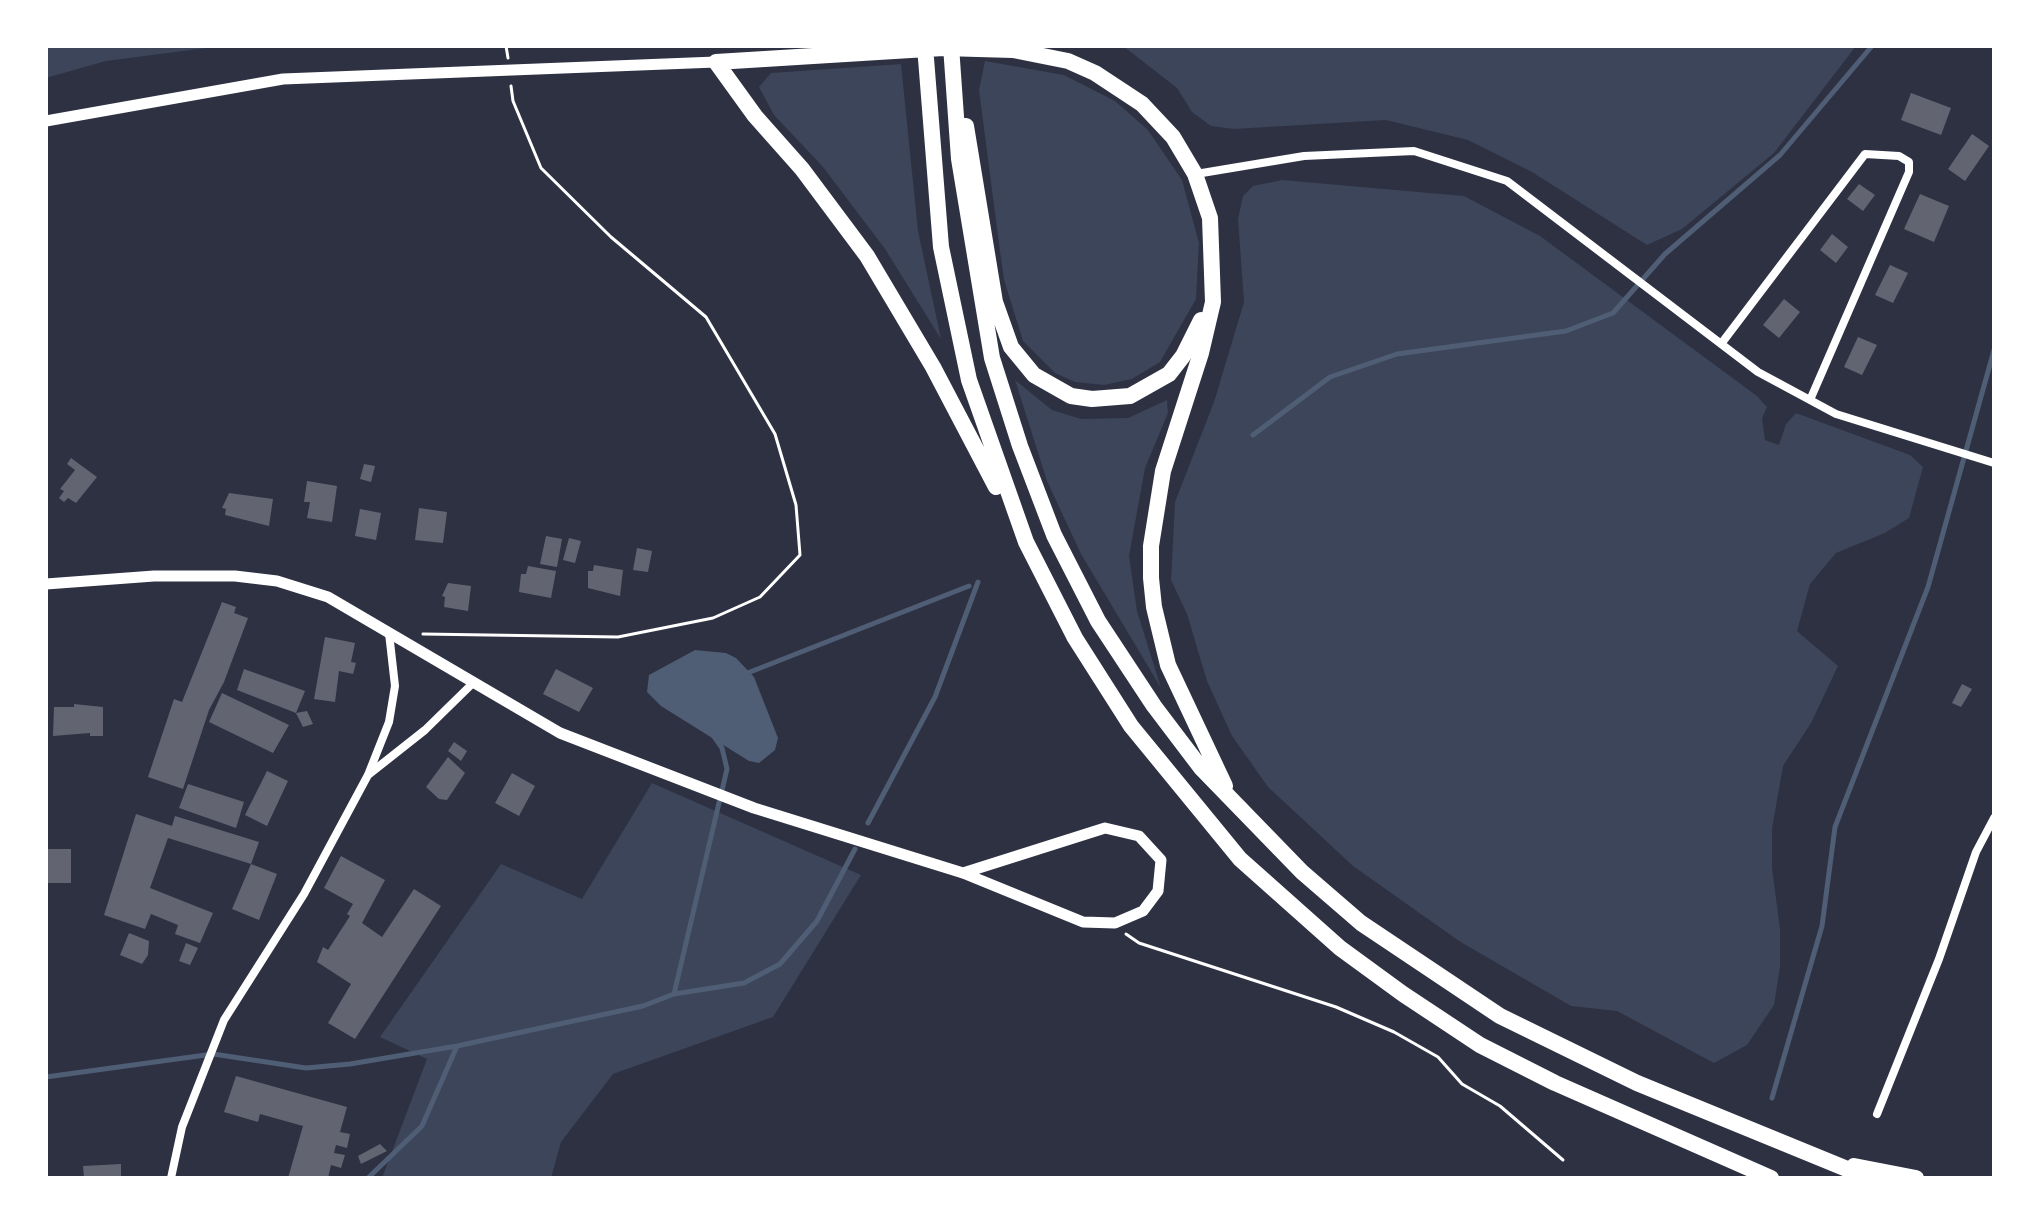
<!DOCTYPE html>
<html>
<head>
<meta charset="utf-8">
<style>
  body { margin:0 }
  #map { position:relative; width:2040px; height:1224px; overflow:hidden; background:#2d3142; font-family:"Public Sans",sans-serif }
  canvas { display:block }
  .frame { position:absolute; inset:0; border:48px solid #fff; pointer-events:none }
</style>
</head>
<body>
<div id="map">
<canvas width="2040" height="1224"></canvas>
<div class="frame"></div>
</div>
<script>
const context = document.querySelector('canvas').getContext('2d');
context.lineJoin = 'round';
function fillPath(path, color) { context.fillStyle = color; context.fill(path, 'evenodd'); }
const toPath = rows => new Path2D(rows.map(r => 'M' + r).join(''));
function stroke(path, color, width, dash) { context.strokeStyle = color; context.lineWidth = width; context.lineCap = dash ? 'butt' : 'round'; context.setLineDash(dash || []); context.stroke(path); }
fillPath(toPath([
  [46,46,222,46,106,61,46,78],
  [1123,46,1856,46,1774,153,1682,229,1647,245,1532,172,1468,140,1386,120,1234,129,1211,126,1192,112,1177,88],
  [985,61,1064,75,1115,101,1148,130,1182,180,1199,243,1196,299,1160,362,1132,379,1104,385,1075,382,1055,373,1023,341,1004,280,999,244,979,90],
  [901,64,918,231,941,339,885,249,823,167,774,115,759,87,771,73],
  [1282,180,1464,196,1540,236,1757,396,1767,407,1762,418,1765,440,1779,445,1786,424,1796,413,1910,455,1923,467,1909,518,1885,533,1836,553,1810,584,1797,631,1838,666,1811,723,1783,766,1772,829,1772,868,1780,929,1780,967,1774,1005,1747,1045,1714,1063,1617,1011,1571,1006,1459,941,1353,866,1268,787,1232,736,1207,681,1187,614,1171,580,1175,502,1214,402,1244,302,1238,219,1243,196,1253,186],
  [1015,380,1052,410,1081,419,1128,418,1167,400,1168,413,1145,468,1129,556,1137,611,1161,688,1081,554,1047,481],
  [652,783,861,875,773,1017,613,1074,561,1142,551,1178,382,1178,427,1059,380,1037,501,864,582,899]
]), '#3c4559');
fillPath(toPath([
  [695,650,726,653,736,658,754,677,778,738,775,750,759,763,749,761,661,706,647,692,649,675]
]), '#4f5d75');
stroke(toPath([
  [1253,435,1330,377,1397,354,1566,331,1613,313,1665,254,1780,155,1872,46],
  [745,674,969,586],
  [868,823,935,697,978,582],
  [674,994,744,983,780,964,817,921,855,849],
  [46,1077,213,1054,306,1068,350,1064,457,1046,643,1006,674,994,727,769,722,748,713,735],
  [1772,1098,1822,926,1835,827,1928,587,1994,350],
  [368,1178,422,1126,457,1046]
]), '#4f5d75', 5);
fillPath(toPath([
  [1911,93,1951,108,1941,135,1901,120],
  [1972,134,1989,146,1965,181,1948,169],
  [1859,184,1875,195,1863,211,1847,199],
  [1920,194,1949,206,1934,242,1904,229],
  [1832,234,1848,247,1836,263,1820,250],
  [1890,265,1908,273,1893,303,1875,295],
  [1784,299,1800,312,1779,338,1763,325],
  [1858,337,1877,345,1862,375,1844,367],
  [71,458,97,477,76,503,68,498,64,502,59,498,64,491,60,489,75,470,67,464],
  [364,464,375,466,371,482,360,479],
  [307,481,337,486,332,522,307,518,310,502,304,502],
  [229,493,273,499,269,526,225,515,226,509,222,508],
  [419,508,447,512,443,543,415,540],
  [360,509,381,513,376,540,355,536],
  [546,536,562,539,557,567,540,564],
  [569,538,581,541,575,563,563,560],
  [637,548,652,551,648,572,633,570],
  [594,565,623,570,620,596,588,588,588,571,593,571],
  [528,566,556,571,551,598,519,592,521,574,526,574],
  [448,583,471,586,468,611,444,607,445,597,442,596],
  [222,602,236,607,234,613,248,618,224,682,209,710,183,789,148,777,174,699,182,702],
  [325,637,355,643,351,662,356,663,353,674,339,671,335,702,314,699],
  [244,669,305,691,296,713,237,690],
  [556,669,593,688,579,712,543,694],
  [1962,684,1972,689,1961,707,1952,703],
  [222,693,289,725,273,753,209,722],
  [74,704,103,707,103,736,90,736,90,733,53,736,54,707,74,707],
  [307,711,313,724,303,727,296,713],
  [454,742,467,751,461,761,448,751],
  [448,757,465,773,447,800,439,799,426,787],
  [267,771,288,781,267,826,245,815],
  [512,773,535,786,519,816,495,803],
  [188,784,244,802,236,828,179,808],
  [136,814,172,826,175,816,259,842,251,864,168,838,150,888,213,913,200,943,175,934,178,925,151,914,145,929,104,915],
  [46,849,71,849,71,883,46,883],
  [341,856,385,880,362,923,382,937,414,889,441,906,355,1039,328,1023,351,984,317,962,323,947,328,950,350,916,347,914,353,904,324,888],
  [251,864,277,874,259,920,232,909],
  [129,933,149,941,148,955,142,964,120,955],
  [186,943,198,948,190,965,179,961],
  [236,1076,347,1107,340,1132,350,1134,347,1148,336,1145,334,1153,345,1155,341,1168,331,1165,328,1178,288,1178,303,1126,260,1114,258,1122,224,1112],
  [380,1144,387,1151,361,1164,358,1156],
  [121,1164,121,1178,84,1178,83,1166]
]), '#626471');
stroke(toPath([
  [506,46,508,58],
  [423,634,618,637,713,618,760,597,800,555,796,505,775,434,706,317,611,237,541,168,513,101,511,86],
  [1126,934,1139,943,1336,1007,1394,1032,1438,1057,1462,1084,1500,1106,1563,1160]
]), '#fff', 3);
stroke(toPath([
  [1196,174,1304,156,1414,151,1507,181,1758,372,1836,414,1994,463],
  [1721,344,1865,154,1899,156,1909,162,1909,172,1810,400],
  [368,775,425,730,472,684],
  [1877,1114,1939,959,1976,852,1994,818],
  [171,1178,182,1127,224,1020,304,894,368,775,389,722,395,686,389,633]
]), '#fff', 8);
stroke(toPath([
  [46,121,283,79,716,62],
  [46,584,154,576,235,576,277,581,328,597,560,733,754,808,963,873,1083,922,1115,923,1143,911,1158,891,1161,860,1139,836,1105,828,963,873]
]), '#fff', 11);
stroke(toPath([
  [925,46,941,247,969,380,1026,542,1075,638,1131,726,1240,859,1340,948,1403,994,1480,1045,1555,1083,1771,1178],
  [951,46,959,159,992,358,1020,446,1054,535,1098,621,1154,706,1201,768,1302,872,1361,923,1500,1016,1637,1083,1869,1178],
  [716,62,943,48,1013,50,1068,61,1095,73,1142,104,1173,137,1195,174,1210,218,1213,302,1201,353,1163,471,1151,546,1151,578,1154,607,1168,665,1225,786],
  [716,62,755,116,802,169,867,256,933,367,996,487],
  [966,126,995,302,1011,347,1034,375,1071,396,1092,399,1130,396,1169,374,1183,356,1201,320],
  [1854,1166,1916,1178]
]), '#fff', 16);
</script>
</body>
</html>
